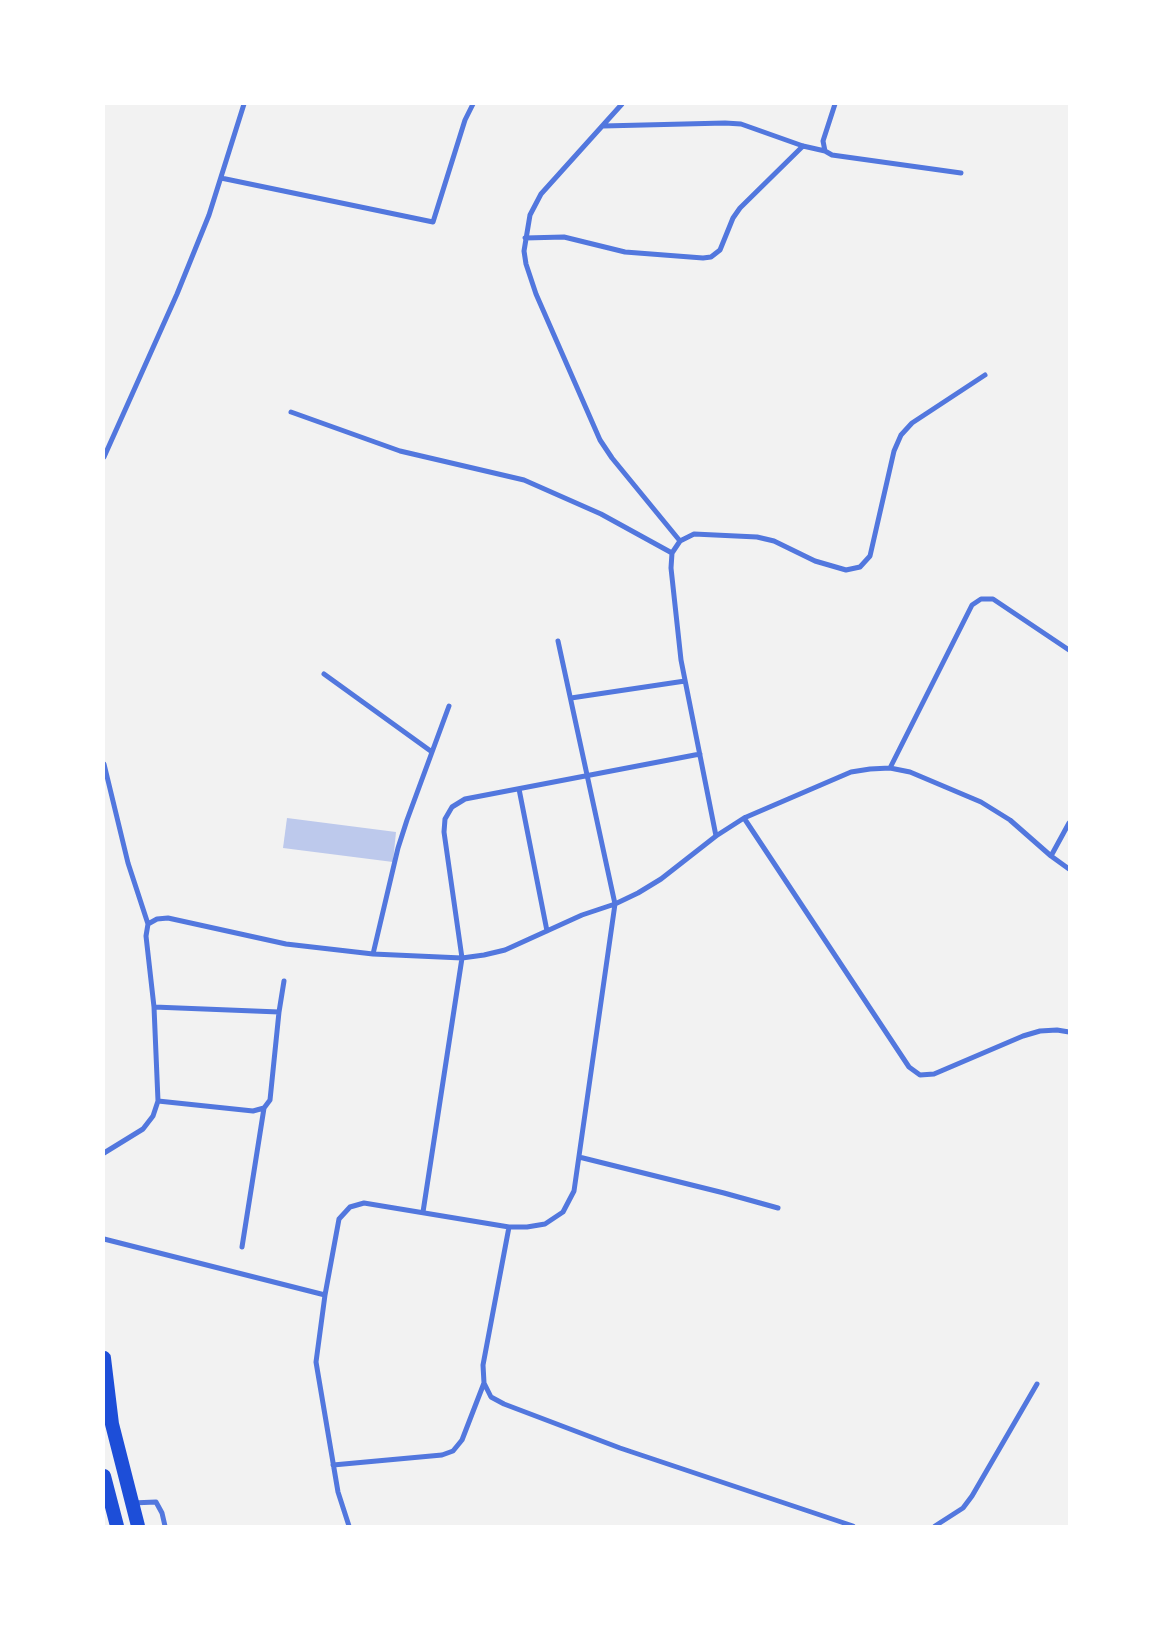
<!DOCTYPE html>
<html>
<head>
<meta charset="utf-8">
<style>
  body { margin:0 }
  #map { position:relative; width:1173px; height:1630px; overflow:hidden; background:#f2f2f2; font-family:Lora,serif }
  canvas { display:block }
  .frame { position:absolute; inset:0; border:105px solid #fff; pointer-events:none }
</style>
</head>
<body>
<div id="map">
<canvas width="1173" height="1630"></canvas>
<div class="frame"></div>
</div>
<script>
const context = document.querySelector('canvas').getContext('2d');
context.lineJoin = 'round';
function fillPath(path, color) { context.fillStyle = color; context.fill(path, 'evenodd'); }
const toPath = rows => new Path2D(rows.map(r => 'M' + r).join(''));
function stroke(path, color, width, dash) { context.strokeStyle = color; context.lineWidth = width; context.lineCap = dash ? 'butt' : 'round'; context.setLineDash(dash || []); context.stroke(path); }
fillPath(toPath([
  [287,818,396,832,393,862,283,848]
]), '#bdc9ec');
stroke(toPath([
  [622,104,541,194,530,215,524,251,526,264,536,294,600,440,612,458,680,541],
  [835,104,823,141,825,151,832,155,961,173],
  [603,126,725,123,741,124,803,146,825,151],
  [221,178,433,222,465,120,473,104],
  [525,238,564,237,625,252,703,258,711,257,720,250,733,218,740,208,803,146],
  [291,412,400,451,524,480,601,514,672,553],
  [104,457,177,294,209,215,244,104],
  [324,674,432,752],
  [571,698,685,681],
  [104,764,128,863,148,924],
  [890,768,972,605,981,599,993,599,1069,650],
  [519,789,547,931],
  [744,818,909,1067,920,1075,934,1074,1023,1036,1040,1031,1057,1030,1069,1032],
  [716,836,681,660,671,568,672,553,680,541,694,534,757,537,774,541,815,561,846,570,860,567,870,556,894,451,901,435,912,423,985,375],
  [1051,856,1069,823],
  [373,954,398,848,407,820,449,706],
  [154,1007,279,1012],
  [158,1101,253,1111,264,1108,270,1100,279,1012,284,981],
  [104,1153,143,1129,153,1116,158,1101,154,1007,146,936,148,924,157,919,168,918,286,944,373,954,462,958,484,955,505,950,582,915,615,904,638,893,661,879,716,836,744,818,851,772,870,769,890,768,910,772,981,802,1010,820,1051,856,1069,869],
  [579,1157,724,1193,778,1208],
  [423,1212,462,958,444,832,445,819,452,807,465,799,700,754],
  [509,1227,483,1365,484,1383,491,1397,504,1404,620,1448,853,1526],
  [104,1239,325,1295],
  [242,1247,264,1108],
  [333,1465,442,1455,453,1451,462,1440,484,1383],
  [132,1503,156,1502,162,1513,165,1526],
  [349,1526,338,1492,316,1362,325,1295,339,1219,350,1207,364,1203,509,1227,527,1227,545,1224,563,1212,574,1191,615,904,558,641],
  [935,1526,963,1508,972,1496,1037,1384]
]), '#5277de', 5);
stroke(toPath([
  [104,1358,112,1424,138,1526],
  [104,1476,117,1526]
]), '#1d4ed8', 14);
</script>
</body>
</html>
